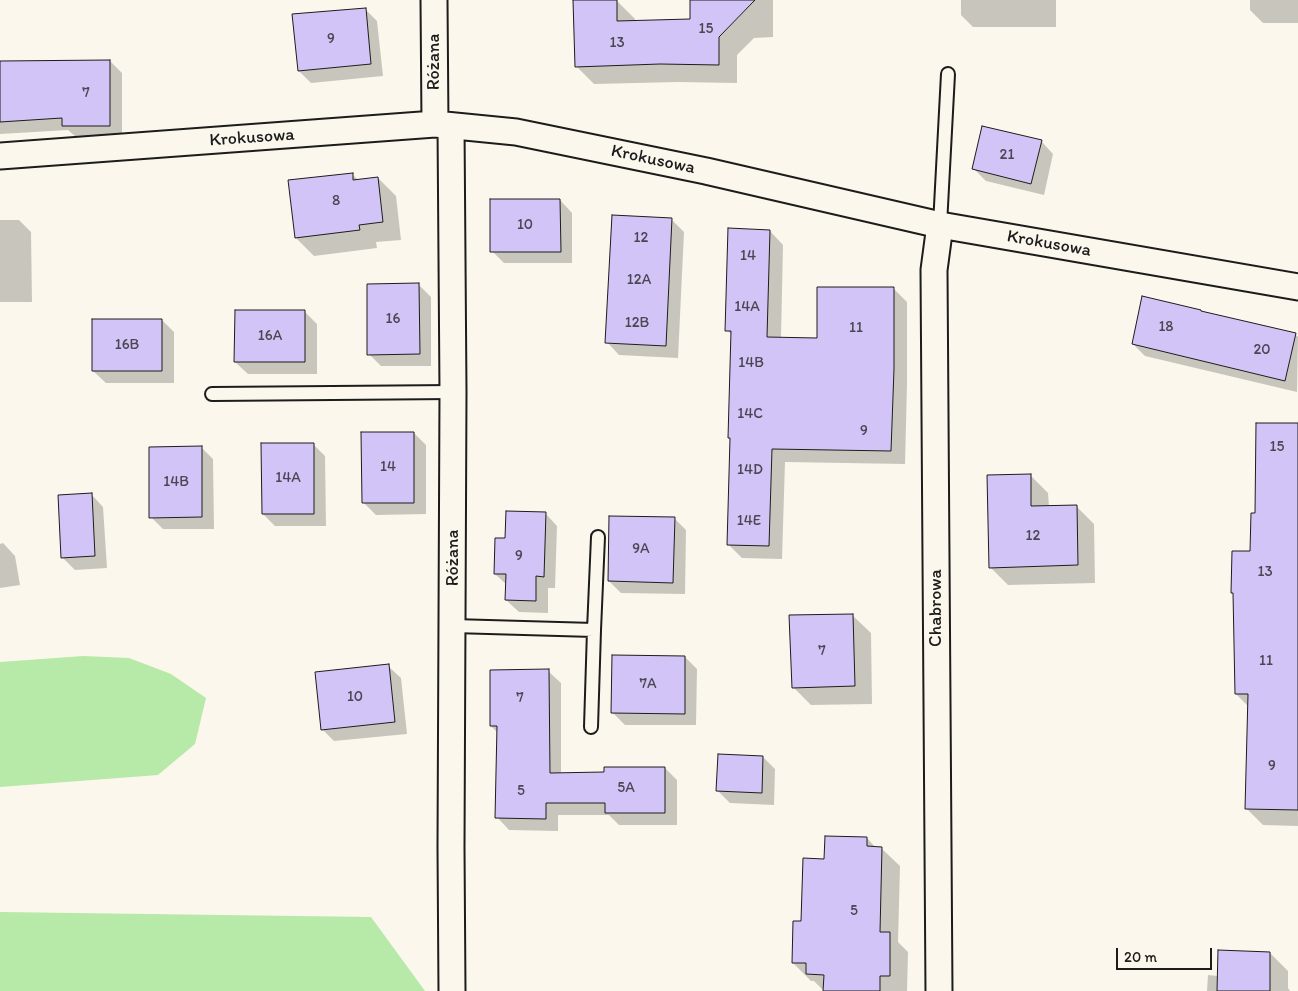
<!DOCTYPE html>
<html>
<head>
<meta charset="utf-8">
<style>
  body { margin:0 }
  #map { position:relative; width:1298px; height:991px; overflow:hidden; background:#fbf7ec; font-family:Itim,sans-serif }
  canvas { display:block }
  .scale { position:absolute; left:1116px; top:948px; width:96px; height:22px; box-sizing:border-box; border:2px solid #1c1c1c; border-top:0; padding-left:6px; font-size:15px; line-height:18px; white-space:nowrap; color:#1c1c1c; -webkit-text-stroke:4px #fbf7ec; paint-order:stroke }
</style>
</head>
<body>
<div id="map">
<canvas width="1298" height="991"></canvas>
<div class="scale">20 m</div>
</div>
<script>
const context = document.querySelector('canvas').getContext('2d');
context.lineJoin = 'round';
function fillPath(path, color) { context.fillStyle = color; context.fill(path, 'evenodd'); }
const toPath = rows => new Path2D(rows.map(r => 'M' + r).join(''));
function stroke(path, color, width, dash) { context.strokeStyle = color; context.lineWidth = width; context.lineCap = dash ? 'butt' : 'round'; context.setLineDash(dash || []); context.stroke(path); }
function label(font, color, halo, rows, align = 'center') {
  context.font = font + ' Itim,sans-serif'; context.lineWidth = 4; context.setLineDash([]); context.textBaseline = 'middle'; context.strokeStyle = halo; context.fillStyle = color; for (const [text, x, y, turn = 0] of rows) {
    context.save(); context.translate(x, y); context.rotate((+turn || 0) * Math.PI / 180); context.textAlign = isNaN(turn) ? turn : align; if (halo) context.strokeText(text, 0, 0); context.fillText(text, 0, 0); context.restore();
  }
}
fillPath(toPath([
  [83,656,129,658,171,674,206,698,195,744,158,775,0,787,0,662],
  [0,912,371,917,425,991,0,991]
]), '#b7e9a8');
fillPath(toPath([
  [691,0,773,0,773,37,754,38,737,55,737,83,678,82,594,84,576,66,617,1,635,19,635,22,691,21],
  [961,0,1056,0,1056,27,973,27,961,15],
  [1250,0,1298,0,1298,23,1263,23,1250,10],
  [365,9,377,21,383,76,311,83,299,71],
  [110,61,122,73,122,137,76,137,68,130,0,134,0,62],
  [1041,141,1053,154,1044,195,986,181,974,169],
  [352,174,359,181,378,178,396,196,401,240,376,242,377,248,314,256,296,238],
  [560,200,572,213,572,263,504,263,492,251],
  [0,220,19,220,31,232,32,302,0,302],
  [672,220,684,232,678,358,619,355,607,342],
  [770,231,783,245,781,338,818,340,893,288,907,302,907,384,905,464,785,462,782,559,742,558,728,544,731,440,729,437,732,335,727,330],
  [419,285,431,297,431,366,381,366,369,354],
  [304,311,317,324,317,374,248,374,235,362],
  [1203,313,1296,335,1298,337,1297,392,1145,356,1133,344],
  [162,320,174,332,174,383,106,383,93,371],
  [1298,425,1298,826,1263,825,1246,808,1248,706,1236,694,1257,514],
  [414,433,426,445,426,514,376,515,363,502],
  [313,444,325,456,326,526,275,526,263,514],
  [201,447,213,459,214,529,163,529,151,517],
  [1030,475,1048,493,1049,507,1076,506,1094,524,1095,583,1008,585,990,567],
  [91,494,103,507,107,568,75,570,63,558,59,497],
  [545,513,557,526,555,588,548,588,548,613,519,612,506,600,507,585,495,574,506,540],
  [674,518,686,530,685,594,621,593,609,581],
  [3,543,15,556,20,585,0,588,0,544],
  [852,615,871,633,872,704,811,705,793,687],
  [685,657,697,669,696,725,625,725,612,712],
  [388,666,401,678,407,734,334,741,322,729],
  [548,671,561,683,561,774,606,774,665,768,677,780,677,825,619,825,609,815,558,815,558,831,509,830,497,817,498,733,491,726],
  [763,757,775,769,774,805,730,803,718,791],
  [867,838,876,848,881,848,900,866,898,942,908,952,907,991,824,991,814,981,811,981,793,963,802,922,826,860],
  [1270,953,1288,971,1288,988,1290,991,1207,991,1208,975,1218,976]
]), '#0003');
const building = toPath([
  [573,0,617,0,617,21,690,19,690,0,755,0,719,37,719,65,660,64,575,67,573,0],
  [366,8,371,64,298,71,292,14,366,8],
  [110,60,110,126,62,126,62,118,0,122,0,61,110,60],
  [982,126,1042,140,1031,184,972,169,982,126],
  [353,173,353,180,378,177,383,222,359,225,360,230,295,238,288,180,353,173],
  [490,199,560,199,561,252,490,252,490,199],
  [612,215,672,218,666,346,605,343,612,215],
  [728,228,770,230,767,337,817,338,817,287,894,287,894,369,891,451,772,449,769,546,727,545,730,438,728,438,731,331,725,331,728,228],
  [419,283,420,354,367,355,367,284,419,283],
  [1142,296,1201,310,1201,311,1296,333,1285,381,1132,344,1142,296],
  [235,310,305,310,305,362,234,362,235,310],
  [92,319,162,319,162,371,92,371,92,319],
  [1256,423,1298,423,1298,810,1245,809,1248,694,1235,694,1233,593,1231,593,1232,551,1250,551,1251,513,1255,513,1256,423],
  [361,432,414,432,414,503,362,503,361,432],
  [261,443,314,443,314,514,262,514,261,443],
  [202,446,202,517,149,518,149,447,202,446],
  [1031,474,1031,506,1077,505,1078,565,989,568,987,475,1031,474],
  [92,493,95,556,61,558,58,495,92,493],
  [506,511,546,512,544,577,536,576,536,601,505,600,506,574,494,574,495,538,505,538,506,511],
  [609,516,675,517,673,583,608,581,609,516],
  [853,614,855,686,792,688,789,615,853,614],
  [612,655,685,656,685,714,611,713,612,655],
  [389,664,395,722,321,730,315,672,389,664],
  [549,669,550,773,604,772,604,767,665,767,665,813,605,813,605,803,546,803,546,819,495,818,497,726,490,726,490,670,549,669],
  [718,754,763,756,762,793,716,791,718,754],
  [825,836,867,837,867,846,882,847,880,932,890,932,890,976,880,976,880,991,823,991,824,975,806,974,806,963,792,963,793,921,801,921,803,858,824,859,825,836],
  [1218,950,1270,952,1270,991,1217,991,1218,950]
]);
fillPath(building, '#d2c4f6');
stroke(building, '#1c1c1c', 1);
const service = toPath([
  [940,225,948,74],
  [212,394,453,392],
  [453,626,594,630,591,727],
  [594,630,598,537]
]);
const minor = toPath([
  [434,0,435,124],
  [451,126,453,392,451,847,452,991],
  [0,156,435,124,516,132,706,171,940,225,1298,287],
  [939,991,934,270,940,225]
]);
stroke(service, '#1c1c1c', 16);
stroke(minor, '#1c1c1c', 29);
stroke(service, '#fbf7ec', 12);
stroke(minor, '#fbf7ec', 25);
label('15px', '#4a4652', null, [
  ["15",706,29],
  ["9",331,39],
  ["13",617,43],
  ["7",86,93],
  ["21",1007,155],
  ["8",336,201],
  ["10",525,225],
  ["12",641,238],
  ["14",748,256],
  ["12A",639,280],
  ["14A",747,307],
  ["16",393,319],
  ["12B",637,323],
  ["18",1166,327],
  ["11",856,328],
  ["16A",270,336],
  ["16B",127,345],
  ["20",1262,350],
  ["14B",751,363],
  ["14C",750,414],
  ["9",864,431],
  ["15",1277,447],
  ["14",388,467],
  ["14D",750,470],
  ["14A",288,478],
  ["14B",176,482],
  ["14E",749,521],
  ["12",1033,536],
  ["9A",641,549],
  ["9",519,556],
  ["13",1265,572],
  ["7",822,651],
  ["11",1266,661],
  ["7A",648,684],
  ["10",355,697],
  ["7",520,698],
  ["9",1272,766],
  ["5A",626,788],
  ["5",521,791],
  ["5",854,911]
]);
label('18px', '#1c1c1c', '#fbf7ec', [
  ["Różana",434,62,-90],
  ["Krokusowa",252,138,-4],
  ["Krokusowa",653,160,12],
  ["Krokusowa",1049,244,10],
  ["Różana",453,558,-90],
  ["Chabrowa",936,608,-90]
]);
</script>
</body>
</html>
